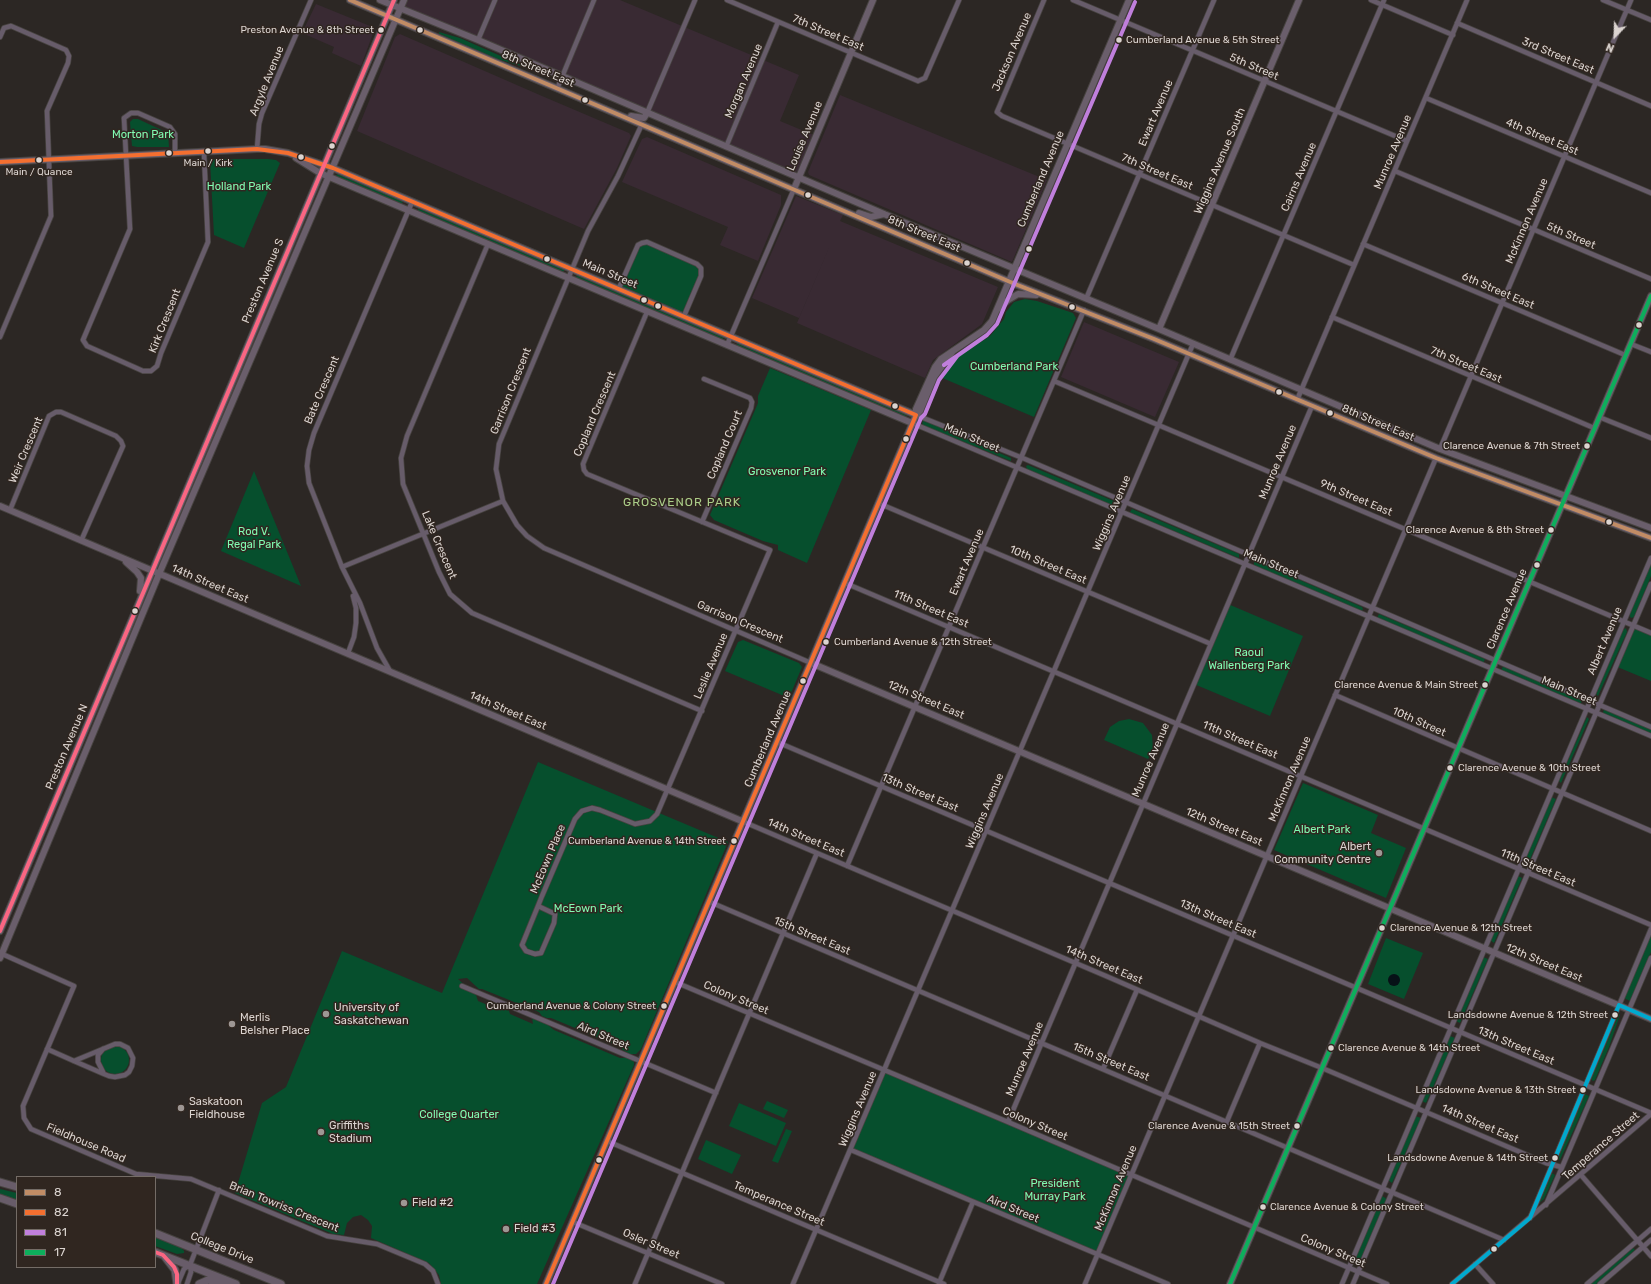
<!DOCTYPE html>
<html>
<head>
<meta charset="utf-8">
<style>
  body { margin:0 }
  #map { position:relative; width:1651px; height:1284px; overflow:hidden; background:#2c2724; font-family:Rubik,sans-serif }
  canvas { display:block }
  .legend { position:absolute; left:16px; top:1176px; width:140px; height:92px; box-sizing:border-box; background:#302620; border:1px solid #746c66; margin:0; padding:5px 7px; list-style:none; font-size:12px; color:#dbd4d0 }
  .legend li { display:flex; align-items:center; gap:8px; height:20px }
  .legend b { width:20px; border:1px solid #746c66 }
  .north { position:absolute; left:1595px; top:16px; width:40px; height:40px; -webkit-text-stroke:3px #302620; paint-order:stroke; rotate:203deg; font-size:11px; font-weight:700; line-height:16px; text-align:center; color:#dbd4d0 }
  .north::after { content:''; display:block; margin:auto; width:14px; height:18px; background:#dbd4d0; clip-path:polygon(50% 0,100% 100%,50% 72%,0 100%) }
</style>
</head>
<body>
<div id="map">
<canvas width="1651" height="1284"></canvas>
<ul class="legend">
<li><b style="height:5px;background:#c18c65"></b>8</li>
<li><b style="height:5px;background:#f46f30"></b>82</li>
<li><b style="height:5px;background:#c07fdc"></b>81</li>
<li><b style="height:5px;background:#0daf5c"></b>17</li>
</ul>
<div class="north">N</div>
</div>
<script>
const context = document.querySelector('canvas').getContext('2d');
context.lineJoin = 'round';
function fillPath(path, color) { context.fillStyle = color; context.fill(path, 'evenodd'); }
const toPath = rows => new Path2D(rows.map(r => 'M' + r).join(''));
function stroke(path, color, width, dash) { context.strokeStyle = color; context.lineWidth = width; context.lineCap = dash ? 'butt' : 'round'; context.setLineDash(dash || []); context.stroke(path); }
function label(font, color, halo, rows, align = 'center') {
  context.font = font + ' Rubik,sans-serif'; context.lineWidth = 3; context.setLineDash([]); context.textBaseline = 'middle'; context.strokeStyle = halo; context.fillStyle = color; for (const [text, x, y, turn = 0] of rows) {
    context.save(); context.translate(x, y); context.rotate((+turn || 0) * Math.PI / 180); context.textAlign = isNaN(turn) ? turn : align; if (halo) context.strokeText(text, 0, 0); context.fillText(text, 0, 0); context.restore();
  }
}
fillPath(toPath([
  [404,0,620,0,799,75,780,121,816,136,799,178,401,9],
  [316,4,375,28,361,66,332,53,334,47,302,33],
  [400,34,542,96,629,133,631,136,617,168,584,229,357,131,395,37],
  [840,95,1047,180,1012,262,809,175,808,172],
  [647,137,781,195,781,205,758,261,720,245,728,227,622,182,642,139],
  [796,196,843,215,840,221,998,287,982,324,933,360,925,378,797,323,836,231,799,318,752,298],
  [1084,322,1179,362,1155,417,1061,377]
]), '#392a33');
fillPath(toPath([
  [439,32,460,38,521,65,521,66,497,59,439,34],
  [133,119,138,119,168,133,169,147,137,147,132,146,130,122],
  [214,159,268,159,276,160,280,163,244,248,214,235,210,161],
  [338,173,402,200,403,202,401,204,338,178,336,176],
  [418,208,564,268,564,271,562,272,418,211],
  [647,242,697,264,702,272,684,316,619,288,638,245],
  [577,274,724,337,723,339,722,340,576,278],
  [1025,299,1037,301,1073,313,1076,318,1034,417,940,377,953,360,990,336,1004,319,1006,312,1014,302],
  [737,343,739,343,907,414,906,417,737,346],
  [770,368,871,410,807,563,778,550,778,545,763,541,714,520,710,515,758,403,758,396],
  [923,420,1011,458,1011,461,922,425],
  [1028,465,1116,502,1117,504,1114,506,1027,469,1026,466],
  [254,471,301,586,221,551],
  [1132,509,1239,554,1239,558,1131,513,1130,512],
  [1256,561,1362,607,1363,609,1362,611,1254,566,1254,562],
  [1651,564,1651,576,1634,617,1631,618,1629,615],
  [1228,604,1303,636,1270,716,1194,684],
  [1379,614,1485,659,1483,664,1377,618],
  [1633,626,1651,633,1651,681,1615,666],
  [1626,628,1627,632,1598,696,1596,694,1623,630],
  [743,640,799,663,802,667,789,698,725,671,738,642],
  [1504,665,1582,699,1581,704,1501,670],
  [1604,709,1651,729,1651,734,1603,713],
  [1587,717,1589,719,1561,783,1559,781],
  [1129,719,1143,723,1152,735,1153,750,1148,759,1104,740,1110,727,1119,721],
  [538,762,728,842,641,1049,636,1054,630,1054,623,1050,621,1047,551,1018,547,1018,542,1016,539,1012,482,989,479,989,467,978,458,979,476,995,478,1001,495,1008,494,1002,508,1008,510,1014,533,1024,532,1018,548,1025,554,1030,620,1058,629,1058,634,1062,634,1065,537,1284,441,1284,439,1275,429,1263,371,1238,372,1226,368,1220,361,1215,353,1217,347,1223,344,1235,333,1234,235,1193,262,1103,286,1087,342,951,442,993],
  [1303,783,1378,815,1371,833,1406,848,1386,898,1274,850],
  [1551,797,1556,799,1528,864,1524,861],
  [1518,876,1522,878,1494,943,1490,940],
  [1651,935,1651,952,1630,1001,1624,998],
  [1386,938,1423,953,1404,999,1368,984],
  [1483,957,1488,959,1460,1023,1456,1021],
  [1619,1014,1620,1015,1609,1047,1595,1080,1593,1081,1591,1079],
  [1450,1036,1455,1038,1426,1103,1422,1101],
  '101 1060a14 14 0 1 1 28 0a14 14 0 1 1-28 0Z',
  [885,1071,1131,1175,1097,1255,851,1150],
  [1585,1094,1589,1096,1560,1160,1558,1159,1558,1157],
  [767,1101,788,1110,784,1118,763,1109],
  [739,1103,786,1123,776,1146,729,1126],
  [1415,1116,1421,1118,1392,1183,1388,1180],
  [786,1129,792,1131,778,1163,772,1161],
  [706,1140,741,1155,732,1174,698,1159],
  [1552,1173,1555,1175,1544,1199,1539,1203],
  [0,1189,17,1193,17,1201,0,1195],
  [1382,1196,1387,1199,1359,1263,1355,1260],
  [155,1237,180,1246,184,1251,184,1253,177,1254,155,1246],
  [1633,1248,1635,1250,1596,1284,1590,1284]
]), '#064f2d');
fillPath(toPath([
  '1388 980a6 6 0 1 1 12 0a6 6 0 1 1-12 0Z'
]), '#071117');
const street = toPath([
  [727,0,918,81,925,78,959,0],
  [1044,0,1000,105,997,112,1002,116,1354,265],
  [1073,0,1407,141],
  [1371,0,1453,35],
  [1603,0,1651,20],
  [1457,23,1651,106],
  [0,37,4,28,11,26,66,50,69,56,68,63,47,111,51,216,0,337],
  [478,40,495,0],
  [557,89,594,0],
  [1426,98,1651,193],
  [647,113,695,0],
  [642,124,618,176,588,231,499,444,496,469,503,501,517,525,527,536,544,548,811,663],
  [726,147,778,22],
  [257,149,259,124,262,113,311,0],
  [175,154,175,134,170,127,138,113,131,113,124,118,130,229,83,340,87,346,143,371,151,371,157,366,161,353,208,242,204,153],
  [1395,171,1651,279],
  [488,244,407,436,401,458,403,484,439,572,450,594,472,613,702,711],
  [1363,244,1625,355],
  [619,288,638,245,642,243,647,242,697,264,701,268,701,276,684,316],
  [1086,299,1214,0],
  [1332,317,1594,428],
  [1631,344,1651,352],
  [727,345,794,189],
  [1230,360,1384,0],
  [1054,381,1651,633],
  [1297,400,1467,0],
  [916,415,1025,459,1651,727],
  [1599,417,1651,438],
  [912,423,1651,736],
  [1440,449,1631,0],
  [878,503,1211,644],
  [10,510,49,416,56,412,61,412,116,436,121,441,123,446,81,541],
  [702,522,751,408,752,402,750,398,704,379],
  [342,567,503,501],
  [845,583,1651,925],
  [348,653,354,637,356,623,356,608,353,596],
  [390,671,377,648,360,603,342,567,309,483,307,466,309,450,314,433,412,202],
  [1335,695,1651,831],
  [777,742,1651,1113],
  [744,822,1106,976,1260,1043,1322,1068,1546,1163,1561,1167],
  [847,866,1084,310],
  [710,902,1504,1240],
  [538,906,555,914,554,923,541,953,535,954,526,951,522,945,538,906,542,896,575,819,582,811,592,808,600,810,635,824,650,821,657,814,770,550,587,474,584,470,583,464,588,452,647,312],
  [0,953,74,986,23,1106,24,1118,31,1129,136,1174,191,1179,327,1236,377,1244,425,1264,433,1271,438,1284],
  [675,982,1008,1122,1387,1284],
  [462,986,716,1093],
  [47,1049,74,1061,104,1074,109,1076,115,1077,125,1075,129,1072,132,1066,133,1058,128,1048,120,1044,115,1044,74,1061],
  [103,1049,98,1055,98,1062,103,1072],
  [1103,1069,1137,990],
  [1227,1121,1260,1043],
  [1008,1122,1312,406],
  [607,1141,944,1284],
  [851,1150,1168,1284],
  [1581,1175,1651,1256],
  [1546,1205,1651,958],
  [1530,1218,1651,929],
  [573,1222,722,1284],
  [1475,1264,1493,1284],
  [178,1283,184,1269,190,1265],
  [939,1283,973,1202],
  [187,1284,191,1272,190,1265,219,1190],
  [635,1284,817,853],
  [793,1284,1193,344],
  [1085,1284,1436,458],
  [1342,1284,1651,558],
  [1353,1284,1651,584],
  [1452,1284,1651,1114],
  [1587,1284,1651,1229],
  [1600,1284,1651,1240]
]);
const secondary = toPath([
  [350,0,1015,284,1154,339,1436,458,1651,538],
  [380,0,478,40,884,214,1159,329,1440,449,1651,528],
  [631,116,644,118,647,113],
  [296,158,320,173,912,423],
  [0,162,257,149,265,149,288,153,333,168,916,415],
  [794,189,873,0],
  [859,213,871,217,884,214],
  [998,309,1008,300,1018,294,1036,295],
  [1159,329,1299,0],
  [916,415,916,409,935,367,941,359,984,330,992,321,1129,0],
  [0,506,744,822],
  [126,562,137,572,141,578,140,591],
  [811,663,1651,1019],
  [0,931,394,0],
  [0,958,159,574,404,0],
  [546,1284,916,415,920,411,934,377,953,351],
  [1230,1284,1651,296]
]);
const primary = toPath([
  [0,1182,17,1187],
  [0,1198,17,1204],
  [155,1233,281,1284],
  [155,1252,236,1284],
  [165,1257,175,1270,177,1284],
  [199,1284,208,1280,223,1284]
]);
stroke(street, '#474340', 6);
stroke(secondary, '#474340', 8);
stroke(primary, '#474340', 9);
stroke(street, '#675c6a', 4.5);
stroke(secondary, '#6a5e6b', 6);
stroke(primary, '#685c69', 7);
stroke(toPath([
  [350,0,1015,284,1154,339,1436,458,1651,538]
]), '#c18c65', 4);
stroke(toPath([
  [0,162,257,149,288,153,333,168,916,415,546,1284]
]), '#f46f30', 4);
stroke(toPath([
  [944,365,987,335,997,324,1135,2],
  [553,1284,921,418,925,414,939,380,958,355]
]), '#c07fdc', 4);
stroke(toPath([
  [1230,1284,1651,296]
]), '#0daf5c', 4);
stroke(toPath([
  [0,931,394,0],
  [155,1252,163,1255,174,1267,177,1274,177,1284]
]), '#fa6682', 4);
stroke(toPath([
  [1452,1284,1530,1218,1619,1005,1651,1019]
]), '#00a9ce', 4);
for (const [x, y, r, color] of [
  [381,30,3.5,"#dbd4d0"],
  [420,30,3.5,"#dbd4d0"],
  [1119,40,3.5,"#dbd4d0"],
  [585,100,3.5,"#dbd4d0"],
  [332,146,3.5,"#dbd4d0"],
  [208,151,3.5,"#dbd4d0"],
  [169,153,3.5,"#dbd4d0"],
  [301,157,3.5,"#dbd4d0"],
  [39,160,3.5,"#dbd4d0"],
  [808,195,3.5,"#dbd4d0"],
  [1029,249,3.5,"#dbd4d0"],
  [547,259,3.5,"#dbd4d0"],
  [967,263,3.5,"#dbd4d0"],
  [644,300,3.5,"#dbd4d0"],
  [658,306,3.5,"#dbd4d0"],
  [1072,307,3.5,"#dbd4d0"],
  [1639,325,3.5,"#dbd4d0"],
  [1279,392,3.5,"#dbd4d0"],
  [895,406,3.5,"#dbd4d0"],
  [1330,413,3.5,"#dbd4d0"],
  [906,439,3.5,"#dbd4d0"],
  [1587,446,3.5,"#dbd4d0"],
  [1609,522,3.5,"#dbd4d0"],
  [1551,530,3.5,"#dbd4d0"],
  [1537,565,3.5,"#dbd4d0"],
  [135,611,3.5,"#dbd4d0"],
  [826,642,3.5,"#dbd4d0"],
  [803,681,3.5,"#dbd4d0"],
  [1485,685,3.5,"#dbd4d0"],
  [1450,768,3.5,"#dbd4d0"],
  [734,841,3.5,"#dbd4d0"],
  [1379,853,4,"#9e9794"],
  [1382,928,3.5,"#dbd4d0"],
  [664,1006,3.5,"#dbd4d0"],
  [326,1014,4,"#9e9794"],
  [1615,1015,3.5,"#dbd4d0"],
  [232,1024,4,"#9e9794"],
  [1331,1048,3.5,"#dbd4d0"],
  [1583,1090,3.5,"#dbd4d0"],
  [181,1108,4,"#9e9794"],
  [1297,1126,3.5,"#dbd4d0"],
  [321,1132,4,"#9e9794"],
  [1555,1158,3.5,"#dbd4d0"],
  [599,1160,3.5,"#dbd4d0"],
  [404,1203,4,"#9e9794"],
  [1263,1207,3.5,"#dbd4d0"],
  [506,1229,4,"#9e9794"],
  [1494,1249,3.5,"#dbd4d0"]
]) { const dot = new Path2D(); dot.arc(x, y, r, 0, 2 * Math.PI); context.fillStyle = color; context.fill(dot); stroke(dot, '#302620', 1.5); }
label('10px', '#dbd4d0', '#302620', [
  ["Preston Avenue & 8th Street",374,30],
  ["Cumberland Avenue & 5th Street",1126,40,"left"],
  ["Main / Kirk",208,163,"center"],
  ["Main / Quance",39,172,"center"],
  ["Clarence Avenue & 7th Street",1580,446],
  ["Clarence Avenue & 8th Street",1544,530],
  ["Cumberland Avenue & 12th Street",834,642,"left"],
  ["Clarence Avenue & Main Street",1478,685],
  ["Clarence Avenue & 10th Street",1458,768,"left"],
  ["Cumberland Avenue & 14th Street",726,841],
  ["Clarence Avenue & 12th Street",1390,928,"left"],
  ["Cumberland Avenue & Colony Street",656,1006],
  ["Landsdowne Avenue & 12th Street",1608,1015],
  ["Clarence Avenue & 14th Street",1338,1048,"left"],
  ["Landsdowne Avenue & 13th Street",1576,1090],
  ["Clarence Avenue & 15th Street",1290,1126],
  ["Landsdowne Avenue & 14th Street",1548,1158],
  ["Clarence Avenue & Colony Street",1270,1207,"left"]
], 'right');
label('11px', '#dbd4d0', '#302620', [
  ["7th Street East",828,33,23],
  ["Jackson Avenue",1012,52,-67],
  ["3rd Street East",1558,56,23],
  ["5th Street",1254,67,23],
  ["8th Street East",538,69,23],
  ["Argyle Avenue",267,81,-68],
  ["Morgan Avenue",744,81,-67],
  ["Ewart Avenue",1156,113,-67],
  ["Louise Avenue",805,136,-67],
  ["4th Street East",1542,137,23],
  ["Munroe Avenue",1393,152,-67],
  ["Wiggins Avenue South",1220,161,-67],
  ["7th Street East",1157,172,23],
  ["Cairns Avenue",1299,177,-67],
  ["Cumberland Avenue",1041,179,-67],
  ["McKinnon Avenue",1527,221,-67],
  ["8th Street East",924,234,23],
  ["5th Street",1571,236,23],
  ["Main Street",610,274,23],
  ["Preston Avenue S",263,281,-67],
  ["6th Street East",1498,291,23],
  ["Kirk Crescent",165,321,-68],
  ["7th Street East",1466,365,23],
  ["Bate Crescent",322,390,-67],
  ["Garrison Crescent",511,391,-68],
  ["Copland Crescent",595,414,-67],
  ["8th Street East",1378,423,23],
  ["Main Street",972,438,23],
  ["Copland Court",725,445,-67],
  ["Weir Crescent",26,450,-67],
  ["Munroe Avenue",1278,462,-67],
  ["9th Street East",1356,498,23],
  ["Wiggins Avenue",1112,513,-67],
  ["Lake Crescent",439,545,67],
  ["Ewart Avenue",967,562,-67],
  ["Main Street",1271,564,23],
  ["10th Street East",1048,565,23],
  ["14th Street East",210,584,23],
  ["11th Street East",931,609,23],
  ["Clarence Avenue",1507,609,-67],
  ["Garrison Crescent",740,622,23],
  ["Albert Avenue",1605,641,-67],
  ["Leslie Avenue",711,666,-67],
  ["Main Street",1569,691,23],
  ["12th Street East",926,700,23],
  ["14th Street East",508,711,23],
  ["10th Street",1419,722,24],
  ["Cumberland Avenue",768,739,-67],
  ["11th Street East",1240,740,23],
  ["Preston Avenue N",67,747,-67],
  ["Munroe Avenue",1151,760,-67],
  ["McKinnon Avenue",1290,779,-67],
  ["13th Street East",920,793,23],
  ["Wiggins Avenue",985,811,-67],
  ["12th Street East",1224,827,23],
  ["14th Street East",806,838,23],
  ["McEown Place",548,859,-67],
  ["11th Street East",1538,868,23],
  ["13th Street East",1218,919,23],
  ["15th Street East",812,936,23],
  ["12th Street East",1544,963,23],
  ["14th Street East",1104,965,23],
  ["Colony Street",736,998,23],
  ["Aird Street",603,1036,23],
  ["13th Street East",1516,1046,23],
  ["Munroe Avenue",1025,1059,-67],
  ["15th Street East",1111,1062,23],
  ["Wiggins Avenue",858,1109,-67],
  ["Colony Street",1035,1124,23],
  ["14th Street East",1480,1124,23],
  ["Fieldhouse Road",86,1143,23],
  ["Temperance Street",1601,1146,-41],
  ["McKinnon Avenue",1116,1188,-67],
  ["Temperance Street",779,1204,23],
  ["Brian Towriss Crescent",284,1207,22],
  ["Aird Street",1013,1209,23],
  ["Osler Street",651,1244,23],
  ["College Drive",222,1248,22],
  ["Colony Street",1333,1251,23]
]);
label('11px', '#81fcb2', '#302620', [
  ["Morton Park",143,135],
  ["Holland Park",239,187],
  ["Cumberland Park",1014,367],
  ["Grosvenor Park",787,472],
  ["Rod V.",254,532],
  ["Regal Park",254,545],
  ["Raoul",1249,653],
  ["Wallenberg Park",1249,666],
  ["Albert Park",1322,830],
  ["McEown Park",588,909],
  ["College Quarter",459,1115],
  ["President",1055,1184],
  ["Murray Park",1055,1197]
]);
label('11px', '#dbd4d0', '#302620', [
  ["Albert",1371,847,"right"],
  ["Community Centre",1371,860,"right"],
  ["University of",334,1008],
  ["Saskatchewan",334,1021],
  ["Merlis",240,1018],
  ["Belsher Place",240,1031],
  ["Saskatoon",189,1102],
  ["Fieldhouse",189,1115],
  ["Griffiths",329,1126],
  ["Stadium",329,1139],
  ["Field #2",412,1203],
  ["Field #3",514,1229]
], 'left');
context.letterSpacing = '1px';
label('12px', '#abce8a', '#302620', [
  ["GROSVENOR PARK",682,503]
]);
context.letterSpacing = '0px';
</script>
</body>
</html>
